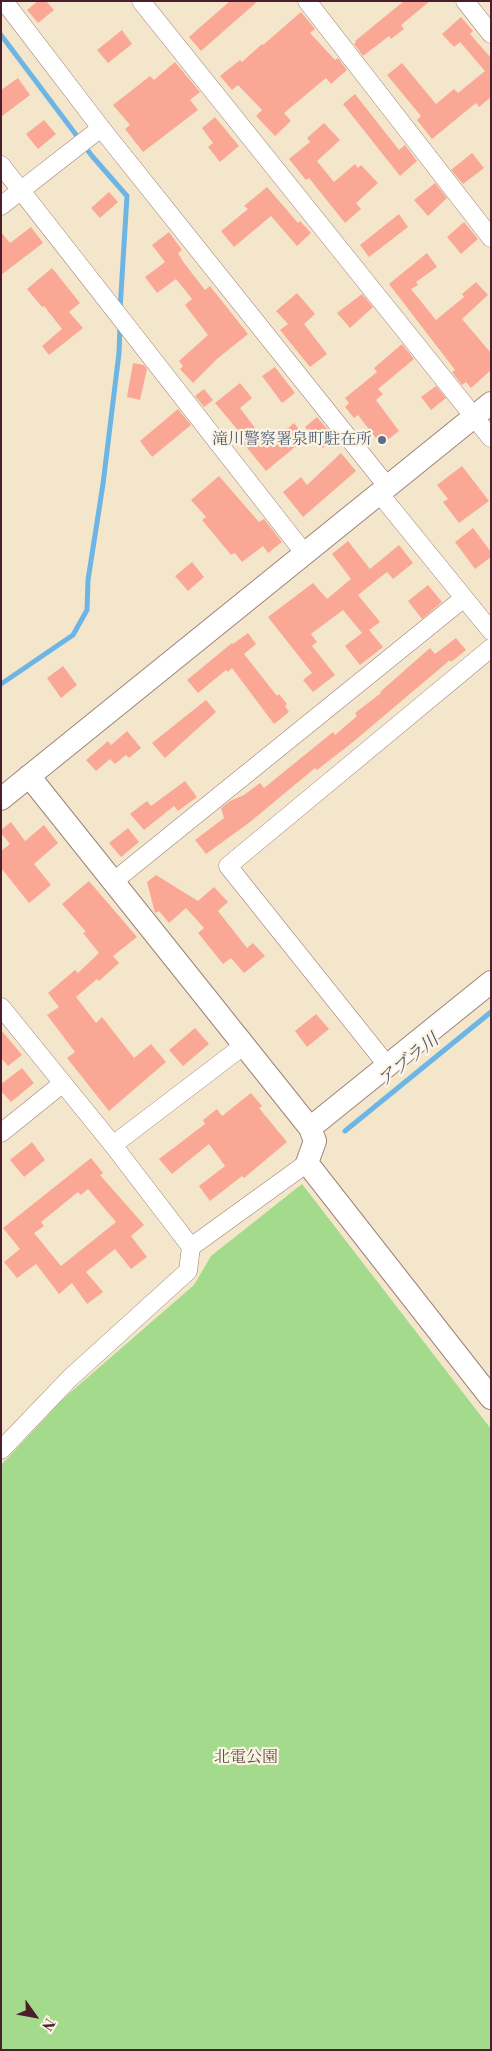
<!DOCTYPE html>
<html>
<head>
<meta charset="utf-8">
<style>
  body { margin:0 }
  #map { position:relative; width:492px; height:2051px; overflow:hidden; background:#f4e6cb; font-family:"Libre Bodoni",serif }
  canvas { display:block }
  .frame { position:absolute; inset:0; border:2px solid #4a1f2b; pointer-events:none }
  .north { position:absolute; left:10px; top:1991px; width:50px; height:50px; -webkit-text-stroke:4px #fcf5e5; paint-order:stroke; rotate:122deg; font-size:14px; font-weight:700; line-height:20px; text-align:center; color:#4a1f2b }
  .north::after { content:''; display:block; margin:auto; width:18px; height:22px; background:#4a1f2b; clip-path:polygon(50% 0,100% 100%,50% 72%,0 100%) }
</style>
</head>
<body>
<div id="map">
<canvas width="492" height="2051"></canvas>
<div class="frame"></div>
<div class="north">N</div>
</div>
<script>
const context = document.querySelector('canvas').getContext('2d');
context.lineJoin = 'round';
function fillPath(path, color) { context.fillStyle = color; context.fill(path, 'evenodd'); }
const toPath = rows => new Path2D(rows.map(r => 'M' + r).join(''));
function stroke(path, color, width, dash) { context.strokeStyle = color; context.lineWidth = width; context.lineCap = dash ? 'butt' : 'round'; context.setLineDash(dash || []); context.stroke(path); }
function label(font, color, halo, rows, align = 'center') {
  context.font = font + ' "Libre Bodoni","Noto Serif JP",serif'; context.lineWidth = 4.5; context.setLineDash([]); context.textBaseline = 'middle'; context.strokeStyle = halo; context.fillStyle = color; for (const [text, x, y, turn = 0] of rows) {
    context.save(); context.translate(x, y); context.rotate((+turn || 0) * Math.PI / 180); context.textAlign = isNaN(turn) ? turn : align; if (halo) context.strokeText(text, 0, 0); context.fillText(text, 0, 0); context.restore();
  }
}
fillPath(toPath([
  [302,1184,491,1429,491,2050,1,2050,1,1465,64,1398,194,1285,211,1256]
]), '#a3da8b');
stroke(toPath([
  [1,35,92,156,127,196,120,310],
  [1,684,73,635,87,610,88,580,103,484,119,353,120,326],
  [345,1131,491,1012]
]), '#6db5e5', 5);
fillPath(toPath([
  [38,1,46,1,54,10,38,23,27,10],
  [230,1,258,1,201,51,189,37],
  [404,1,430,1,401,25,404,29,391,39,389,36,363,56,354,44,356,42,355,41],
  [301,12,315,29,310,33,335,60,338,58,347,70,331,84,326,78,284,113,291,121,275,136,256,116,262,110,238,85,232,90,220,76,240,60,242,62,262,44,263,45],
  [461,17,473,31,470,34,491,58,491,97,479,107,476,103,432,139,417,120,421,116,387,75,402,63,436,104,454,89,458,93,485,71,460,42,454,47,442,34],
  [122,30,132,44,108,63,97,50],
  [175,62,200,92,190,100,198,110,143,152,125,129,130,125,113,105,150,76,154,80],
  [18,78,30,95,1,117,1,90],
  [355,94,399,150,405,145,417,161,400,176,343,104],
  [215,117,239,146,220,162,208,147,213,143,202,128],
  [44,120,56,134,38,149,26,134],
  [324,123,340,140,317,161,334,182,355,164,358,168,361,165,378,183,356,203,361,209,345,223,309,178,306,180,289,159,310,142,307,138],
  [472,153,484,168,463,184,451,170],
  [435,183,447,198,428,216,414,200],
  [267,187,298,223,300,221,311,233,297,246,271,216,234,247,221,231,248,209,244,206],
  [109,192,118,202,100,218,91,208],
  [399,214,408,227,369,257,360,245],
  [464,222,478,239,461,254,447,237],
  [31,227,43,243,1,275,1,232,10,243],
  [169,232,182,250,178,253,184,263,205,290,210,286,248,334,217,359,193,383,180,369,183,366,179,361,208,335,185,305,192,299,176,279,157,293,145,277,165,262,152,245],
  [427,253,437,267,416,282,418,285,411,289,436,320,464,297,462,294,476,282,488,295,462,319,491,353,491,370,471,388,466,382,462,385,452,372,455,370,389,284],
  [52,268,80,303,69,312,83,328,49,355,42,346,62,329,44,306,42,307,27,289],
  [297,293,315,314,304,324,327,354,310,367,280,330,288,324,276,311],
  [362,294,373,307,350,328,337,313],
  [402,344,414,359,378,389,383,394,376,400,399,431,381,445,358,415,354,418,345,407,349,403,345,398,377,372,374,368],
  [133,363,144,365,147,369,140,400,127,397],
  [275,367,295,393,282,403,262,376],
  [240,383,252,398,240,408,268,445,294,423,306,438,266,471,234,432,237,429,215,403],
  [436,386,446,398,431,410,421,397],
  [204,389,213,400,204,407,195,396],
  [178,409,191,425,152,457,140,441],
  [317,417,335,438,323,448,305,427],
  [341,453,356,471,303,517,283,492,301,477,307,485],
  [462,466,489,501,459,523,443,502,448,499,437,485],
  [219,476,259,522,264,519,282,542,268,553,263,546,242,562,235,553,231,555,202,520,206,517,191,500],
  [473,528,491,552,491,557,475,569,455,542],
  [348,541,370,569,399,545,413,563,393,579,387,572,358,595,380,622,369,630,383,647,360,665,345,646,362,633,343,610,311,634,317,642,312,646,335,675,313,692,303,680,312,673,268,617,313,583,327,599,351,579,332,554],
  [192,562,204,577,188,591,175,576],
  [428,585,442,602,422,619,408,601],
  [248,633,256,644,244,654,277,696,279,694,287,704,285,706,289,712,274,724,232,668,228,672,226,670,198,693,187,680,232,643,233,644],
  [456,638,466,650,451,662,450,660,353,742,317,770,315,768,250,822,206,854,195,840,224,818,221,808,230,801,244,795,260,783,264,788,333,732,335,735,357,716,355,713,381,693,380,692,430,648,435,654],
  [63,666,77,685,61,698,47,678],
  [206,700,216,712,165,758,152,743],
  [127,731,141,748,129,758,126,755,115,764,110,759,96,771,86,760,108,741,111,745],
  [185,781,197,797,178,811,174,806,144,830,130,814,147,801,151,806],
  [11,822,25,841,44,825,58,843,34,864,51,885,29,903,1,868,1,851,10,844,1,833,1,830],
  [128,828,139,842,121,857,109,843],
  [156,875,198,901,214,887,228,902,218,911,247,948,253,943,265,956,244,973,231,958,223,964,198,933,204,928,186,908,169,923,159,911,155,913,147,882],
  [89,881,137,937,113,956,119,963,99,981,97,979,76,997,96,1023,102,1017,134,1058,151,1044,166,1062,109,1111,67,1058,75,1052,47,1015,59,1007,48,993,75,970,78,973,99,953,83,933,86,932,62,904],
  [316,1014,329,1029,307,1047,295,1031],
  [195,1028,209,1044,183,1066,169,1050],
  [1,1030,22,1055,8,1066,1,1058],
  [22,1068,34,1083,11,1102,1,1091,1,1084],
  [251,1093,262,1106,259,1108,287,1142,244,1178,242,1176,210,1201,199,1186,225,1166,209,1144,172,1174,159,1159,205,1124,203,1120,217,1109,222,1116],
  [32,1142,45,1160,24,1177,10,1160],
  [91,1158,103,1173,100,1175,144,1225,131,1236,147,1257,131,1269,115,1249,86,1272,103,1292,87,1304,72,1283,59,1294,36,1264,17,1278,4,1262,20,1249,3,1228],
  [88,1189,116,1222,61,1266,34,1233,44,1226,41,1222,78,1192,81,1195]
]), '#faa895');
const minor = toPath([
  [4,1,101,128,387,486],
  [141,1,491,438],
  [307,1,491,238],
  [465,1,491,34],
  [1,165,305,554],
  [1,206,101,128],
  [379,493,491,631],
  [114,881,464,598],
  [1,1007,113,1145,191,1247,188,1271,70,1378,1,1450],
  [387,1065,228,866,491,648],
  [1,1133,63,1083],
  [113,1145,243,1046],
  [191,1247,307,1163]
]);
const tertiary = toPath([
  [29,776,310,1128,315,1141,307,1163,491,1398],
  [1,799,491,403],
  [310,1128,491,982]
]);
stroke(minor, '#9f827b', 19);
stroke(tertiary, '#9f827b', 24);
stroke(minor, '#fff', 18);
stroke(tertiary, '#fff', 22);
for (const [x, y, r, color] of [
  [382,440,5,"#5c6f8a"]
]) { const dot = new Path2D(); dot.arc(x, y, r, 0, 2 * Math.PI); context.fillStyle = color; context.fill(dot); stroke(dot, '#fcf5e5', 2); }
label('16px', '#4e5e75', '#fcf5e5', [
  ["滝川警察署泉町駐在所",372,440]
], 'right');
label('16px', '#604e43', '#fcf5e5', [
  ["北電公園",246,1758]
]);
label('italic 18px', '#56546c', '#fcf5e5', [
  ["アブラ川",409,1061,-39]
]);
</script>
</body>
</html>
